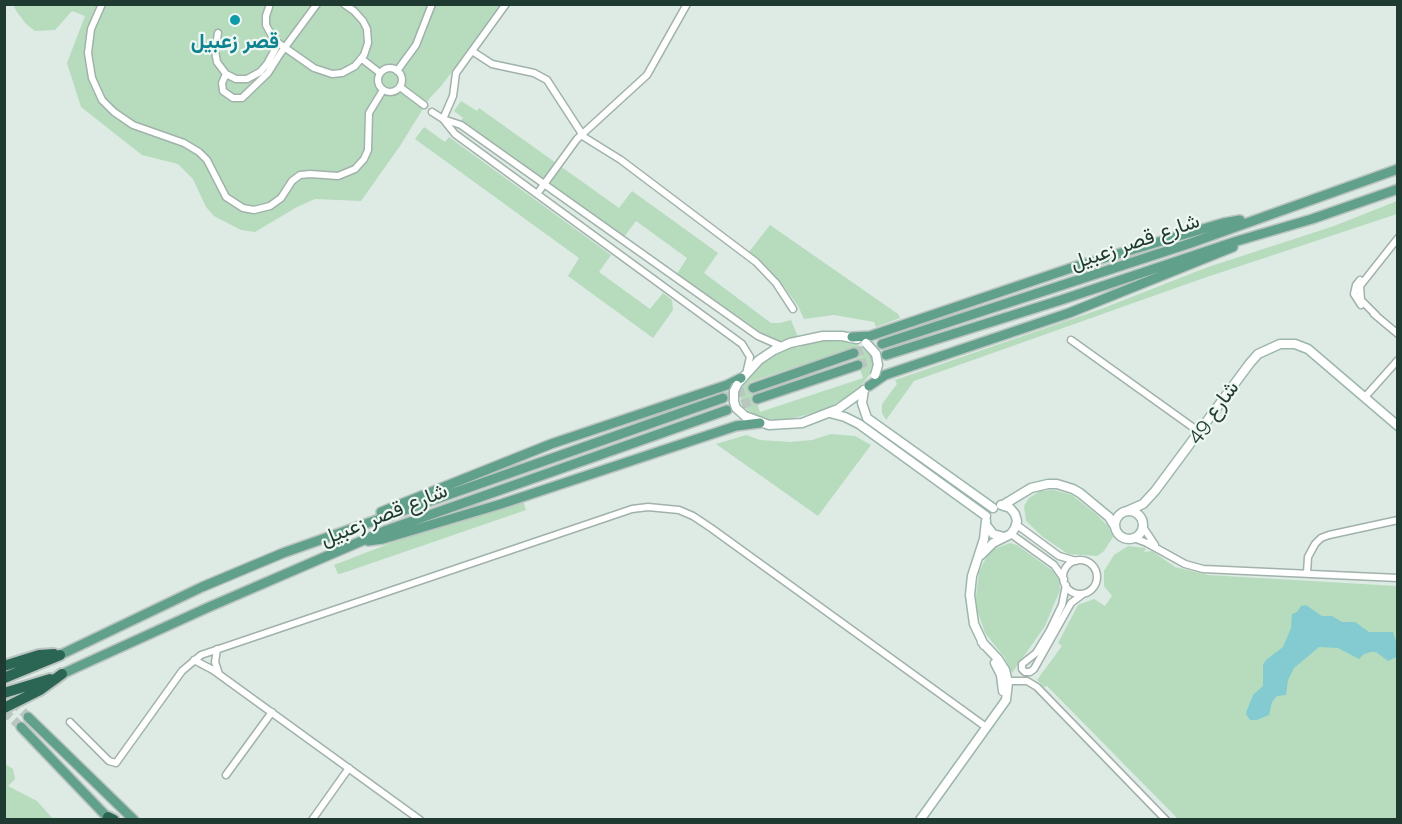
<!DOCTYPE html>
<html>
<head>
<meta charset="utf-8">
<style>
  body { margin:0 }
  #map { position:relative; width:1402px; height:824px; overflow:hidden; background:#deeae4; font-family:Raleway,sans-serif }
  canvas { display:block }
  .frame { position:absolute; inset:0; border:6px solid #1f3a30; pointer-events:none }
</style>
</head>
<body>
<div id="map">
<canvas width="1402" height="824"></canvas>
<div class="frame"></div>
</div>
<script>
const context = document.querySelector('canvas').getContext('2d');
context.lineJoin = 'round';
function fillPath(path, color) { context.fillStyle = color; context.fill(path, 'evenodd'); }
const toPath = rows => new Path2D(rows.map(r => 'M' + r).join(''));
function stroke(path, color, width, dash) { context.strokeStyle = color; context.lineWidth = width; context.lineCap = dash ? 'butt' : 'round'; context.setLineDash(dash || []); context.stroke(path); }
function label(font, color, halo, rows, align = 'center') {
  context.font = font + ' Raleway,Vazirmatn,sans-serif'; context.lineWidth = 4.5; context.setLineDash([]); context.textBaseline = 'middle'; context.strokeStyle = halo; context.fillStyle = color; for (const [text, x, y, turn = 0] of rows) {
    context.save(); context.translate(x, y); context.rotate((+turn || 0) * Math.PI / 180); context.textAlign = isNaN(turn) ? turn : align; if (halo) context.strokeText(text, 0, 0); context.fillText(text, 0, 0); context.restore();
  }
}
fillPath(toPath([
  [13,5,501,5,442,85,429,99,400,146,361,201,315,199,297,207,255,232,241,230,214,216,206,207,193,179,178,164,142,155,81,107,67,63,85,16,72,11,55,30,35,31,26,24,17,12],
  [461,101,477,111,479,108,619,208,632,191,718,253,704,273,771,323,780,323,791,320,798,337,786,342,772,340,677,274,687,258,636,221,624,237,460,122,463,118,454,111],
  [424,127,445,142,449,137,611,255,599,272,650,309,663,293,672,300,673,310,653,338,568,276,579,258,415,139],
  [1397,201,1397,214,1201,279,914,381,886,420,882,413,882,404,897,384,895,380,1101,309,1208,267,1334,226],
  [770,225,898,314,900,318,876,327,874,322,834,315,804,319,798,306,784,287,765,265,749,252],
  [824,340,854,343,866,349,871,355,874,364,871,373,857,391,824,410,790,419,775,420,758,417,743,407,740,395,742,388,748,377,760,365,771,357,793,347,797,348,802,346,802,344],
  [853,348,863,378,760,412,750,382],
  [831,434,855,436,871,445,818,516,716,444,746,435,760,440,790,442,812,440],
  [1054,490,1072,495,1097,515,1108,526,1113,537,1104,551,1097,556,1068,554,1043,537,1026,521,1024,506,1029,498,1040,491],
  [523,501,526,510,343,573,338,574,334,565,404,538],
  [1010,543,1017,545,1053,571,1059,580,1060,590,1045,626,1012,673,1005,658,985,633,977,610,976,597,979,572,987,556,994,549],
  [1128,546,1146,548,1144,552,1152,551,1175,567,1208,575,1397,586,1397,819,1178,819,1047,686,1044,687,1037,680,1062,646,1058,643,1078,605,1094,599,1105,606,1112,596,1104,586,1104,571,1114,555],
  [5,764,13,769,15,779,8,786,37,801,53,819,5,819]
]), '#b6dcbd');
fillPath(toPath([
  [1306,605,1322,616,1332,616,1342,622,1355,622,1369,632,1393,632,1397,645,1397,657,1388,661,1376,652,1371,652,1364,654,1359,659,1338,648,1319,647,1294,668,1288,680,1286,695,1277,696,1272,702,1269,715,1257,720,1250,720,1246,714,1247,710,1253,695,1263,686,1263,665,1266,660,1283,647,1291,628,1292,614,1297,612,1301,606]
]), '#84cbd1');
stroke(toPath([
  [854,353,882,344],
  [858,365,884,356],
  [723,398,753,388],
  [729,409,757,399],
  [4,692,28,717],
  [4,711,21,727]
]), '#b8c7c0', 9, [9, 4.5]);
const street = toPath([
  [102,4,91,29,88,53,92,78,102,100,114,112,133,125,184,143,199,152,207,160,226,197,243,208,254,210,270,206,281,198,292,181,300,175,310,174,338,176,355,169,364,159,368,150,369,113,383,90],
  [269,7,266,16,266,25,274,40,314,68,332,74,342,73,355,66,364,55,368,43,367,29,363,21,354,11,344,4],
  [218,33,215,51,217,62,226,74,236,79,247,79,260,72,267,64,278,44],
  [472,51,492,64,534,73,547,80,584,137,621,160,756,262,776,283,793,309],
  [362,59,380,73],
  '378 80a12 12 0 1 1 24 0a12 12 0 1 1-24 0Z',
  [397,71,416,45,432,4],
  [226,74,222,83,223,91,233,98,242,98,268,73,280,54,317,4],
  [400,87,424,105],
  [432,112,443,119,461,125,758,336,781,346],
  [443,119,455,134,742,344,750,357,747,370],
  [443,119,453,96,456,73,506,4],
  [537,194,577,139,647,75,687,4],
  [1360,280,1356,285,1354,294,1361,305],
  [1374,314,1398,334],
  [1376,315,1361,300,1360,286,1398,238],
  [1071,340,1198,431],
  [1365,397,1398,360],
  [1017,525,1059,556,1076,561],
  [1143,527,1155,545],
  [1011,534,1054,565,1064,579],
  [1134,538,1147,543,1185,564,1203,569,1398,578],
  '1063 577a17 17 0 1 1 34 0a17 17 0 1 1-34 0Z',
  [1307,573,1308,557,1315,544,1321,538,1329,535,1398,520],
  [1066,585,1062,605,1050,630,1036,653,1022,664,1022,669,1025,672,1030,672,1034,669,1071,603,1083,594],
  [217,649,215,662,219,674],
  [194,660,213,670,420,820],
  [1006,681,1027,681,1037,687,1166,820],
  [70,722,109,761,116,763,182,671,201,655,632,509,648,507,679,510,693,516,711,528,986,727],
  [226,775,272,712],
  [312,820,349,768]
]);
const secondary = toPath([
  [739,382,759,360,774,350,790,343,823,336,842,336,857,339],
  [864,390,862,403,867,418,993,508],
  [830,413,845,417,859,424,986,516],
  [745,416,769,425,802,423,838,409,863,391],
  [1003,505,1031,488,1048,484,1057,484,1073,489,1080,493,1109,517,1115,527],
  [1127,511,1143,504,1155,491,1250,363,1258,354,1280,344,1295,344,1308,349,1398,426],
  '1115 525a14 14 0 1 1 28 0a14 14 0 1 1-28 0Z',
  [986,525,993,534,1004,537],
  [981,555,993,543,1011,534,1015,528,1017,521,1015,514,1010,508,1001,505],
  [984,645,974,624,970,595,972,576,984,539,986,521],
  [995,663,1001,675,1003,691],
  [920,820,1006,700,1008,682,1005,670,998,659,982,642]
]);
const primary = toPath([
  [852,337,870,336,1080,265,1223,223,1240,220],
  [882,344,1188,244,1398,169],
  [886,355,1061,300,1237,241,1312,219,1398,189],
  [869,386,885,375,1069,313,1233,247],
  [753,388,854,353],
  [757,399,858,365],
  [381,512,551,444,727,385,741,378],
  [368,541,383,539,501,504,736,426,760,423],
  [60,655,202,587,283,553,723,398],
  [62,674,209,607,387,530,727,410],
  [28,717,134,820],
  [21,727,110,820]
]);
const highway = toPath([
  [4,666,39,655,54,654],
  [4,678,60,655],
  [4,693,50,679],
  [4,708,40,690,62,674],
  [108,817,114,820]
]);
stroke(street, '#a1b2aa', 9);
stroke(secondary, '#9db6ab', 11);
stroke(primary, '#bcc4c1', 12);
stroke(highway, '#bcc4c1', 14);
stroke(street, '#fff', 6);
stroke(secondary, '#fff', 8);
stroke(primary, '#61a18b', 9);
stroke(highway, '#2b6655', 10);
const secondaryBridge = toPath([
  [866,343,876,354,878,365,875,375],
  [737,385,734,391,734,402,736,408,745,416]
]);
stroke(secondaryBridge, '#9db6ab', 11, []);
stroke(secondaryBridge, '#fff', 8);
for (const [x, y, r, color] of [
  [235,20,6,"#0f9aa8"]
]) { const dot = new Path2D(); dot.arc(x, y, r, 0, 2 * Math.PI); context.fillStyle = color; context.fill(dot); stroke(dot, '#eef7f2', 2); }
label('bold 21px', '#0d838f', '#eef7f2', [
  ["قصر زعبيل",235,42]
]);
label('21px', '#1f3a30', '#eef7f2', [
  ["شارع قصر زعبيل",1135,242,-19],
  ["شارع 49",1213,412,-53],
  ["شارع قصر زعبيل",384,515,-22]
]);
</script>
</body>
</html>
